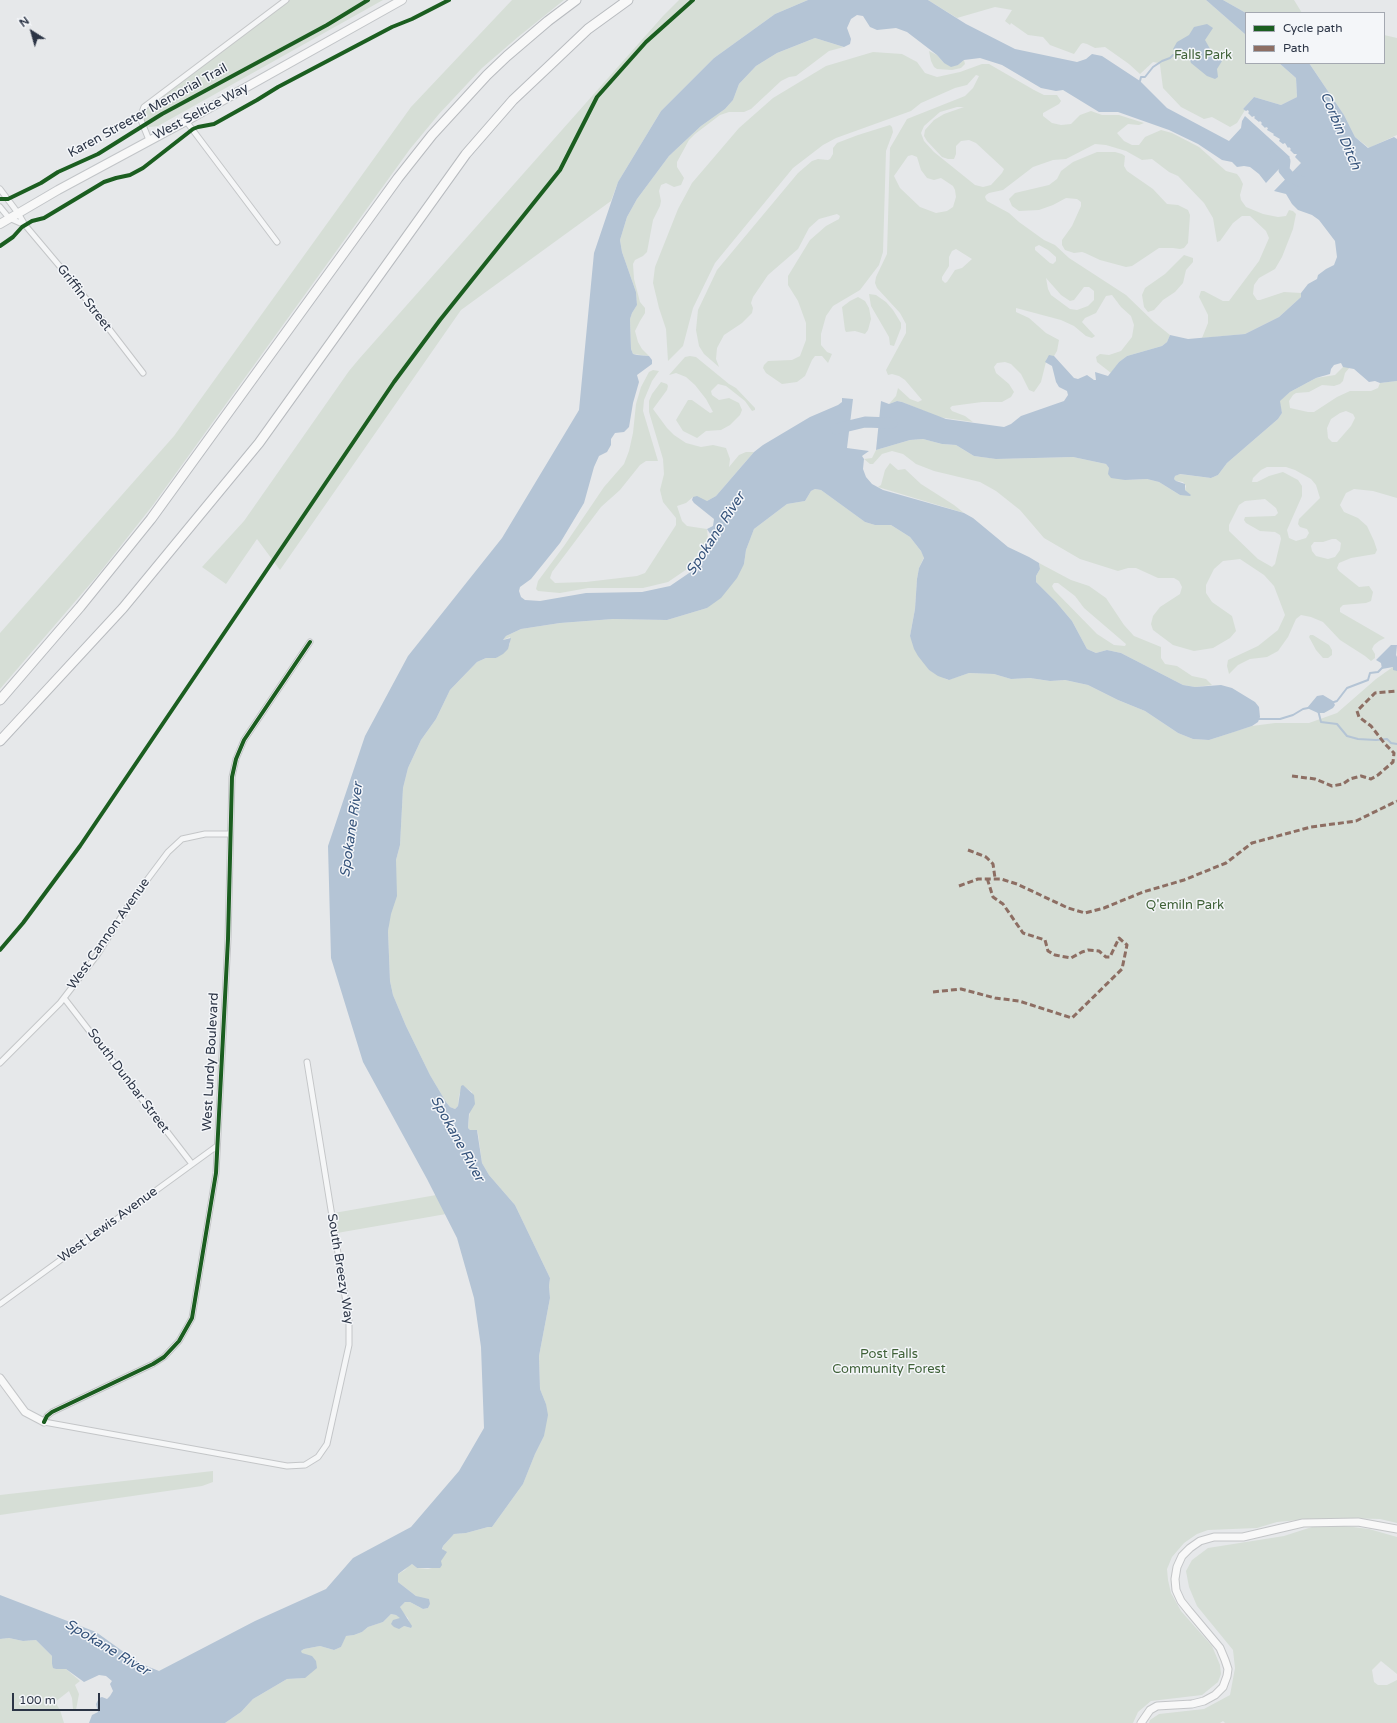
<!DOCTYPE html>
<html>
<head>
<meta charset="utf-8">
<style>
  body { margin:0 }
  #map { position:relative; width:1397px; height:1723px; overflow:hidden; background:#e6e8ea; font-family:"Varela Round",sans-serif }
  canvas { display:block }
  .legend { position:absolute; left:1245px; top:12px; width:140px; height:52px; box-sizing:border-box; background:#f4f6f9; border:1px solid #a4a8b1; margin:0; padding:5px 7px; list-style:none; font-size:12px; color:#2b3445 }
  .legend li { display:flex; align-items:center; gap:8px; height:20px }
  .legend b { width:20px; border:1px solid #a4a8b1 }
  .north { position:absolute; left:12px; top:12px; width:40px; height:40px; -webkit-text-stroke:3px #f4f6f9; paint-order:stroke; rotate:323deg; font-size:11px; font-weight:700; line-height:16px; text-align:center; color:#2b3445 }
  .north::after { content:''; display:block; margin:auto; width:14px; height:18px; background:#2b3445; clip-path:polygon(50% 0,100% 100%,50% 72%,0 100%) }
  .scale { position:absolute; left:12px; top:1693px; width:88px; height:18px; box-sizing:border-box; border:2px solid #2b3445; border-top:0; padding-left:5px; font-size:12px; line-height:14px; white-space:nowrap; color:#2b3445; -webkit-text-stroke:3px #f4f6f9; paint-order:stroke }
</style>
</head>
<body>
<div id="map">
<canvas width="1397" height="1723"></canvas>
<ul class="legend">
<li><b style="height:5px;background:#1b5e20"></b>Cycle path</li>
<li><b style="height:5px;background:#8d6e63"></b>Path</li>
</ul>
<div class="north">N</div>
<div class="scale">100 m</div>
</div>
<script>
const context = document.querySelector('canvas').getContext('2d');
context.lineJoin = 'round';
function fillPath(path, color) { context.fillStyle = color; context.fill(path, 'evenodd'); }
const toPath = rows => new Path2D(rows.map(r => 'M' + r).join(''));
function stroke(path, color, width, dash) { context.strokeStyle = color; context.lineWidth = width; context.lineCap = dash ? 'butt' : 'round'; context.setLineDash(dash || []); context.stroke(path); }
function label(font, color, halo, rows, align = 'center') {
  context.font = font + ' "Varela Round",sans-serif'; context.lineWidth = 3; context.setLineDash([]); context.textBaseline = 'middle'; context.strokeStyle = halo; context.fillStyle = color; for (const [text, x, y, turn = 0] of rows) {
    context.save(); context.translate(x, y); context.rotate((+turn || 0) * Math.PI / 180); context.textAlign = isNaN(turn) ? turn : align; if (halo) context.strokeText(text, 0, 0); context.fillText(text, 0, 0); context.restore();
  }
}
fillPath(toPath([
  [289,0,383,0,158,126,150,127,146,126,143,116,145,109],
  [512,0,564,0,518,37,482,68,439,114,410,149,153,505,97,576,0,689,0,633,174,436,411,107],
  [679,0,808,0,775,14,714,58,661,111,618,182,611,201,461,310,280,570,257,539,226,584,202,567,244,521,349,371,359,359,663,16],
  [928,0,1206,0,1246,35,1246,63,1279,63,1296,78,1297,97,1281,105,1254,97,1243,109,1245,110,1237,123,1230,127,1212,117,1204,119,1181,107,1163,88,1160,65,1159,63,1153,62,1140,74,1129,64,1105,47,1095,48,1087,44,1083,43,1081,44,1074,54,1050,45,1043,37,1028,35,1011,23,1010,25,1005,21,1012,10,995,7,957,18],
  [1223,0,1294,0,1302,13,1246,13],
  [1384,35,1397,38,1397,135,1369,148,1355,137,1344,115,1309,63,1384,63],
  [815,38,844,47,829,51,796,76,789,77,781,81,751,109,744,112,729,112,720,115,695,134,689,140,677,162,677,167,684,178,681,185,674,187,666,183,661,185,659,191,661,201,660,206,653,220,647,252,643,256,635,260,633,264,634,279,640,302,645,308,645,313,640,321,635,331,638,342,642,349,649,356,633,354,631,349,630,319,632,313,637,305,636,292,622,252,620,240,627,217,637,199,669,156,701,126,725,109,733,100,739,84,756,66,777,53],
  [929,51,937,55,944,63,958,65,964,60,965,64,961,68,952,70,937,69,934,67,931,61],
  [873,52,902,54,917,62,925,73,937,77,960,72,982,64,989,64,1034,90,1044,95,1057,95,1061,101,1059,104,1043,113,1043,116,1052,123,1061,125,1071,124,1080,115,1091,111,1102,115,1119,115,1144,123,1139,125,1128,124,1117,133,1124,141,1132,145,1139,145,1145,137,1161,130,1172,133,1199,147,1226,171,1237,174,1240,178,1243,184,1240,195,1241,200,1246,207,1263,214,1278,217,1286,216,1289,210,1293,211,1296,214,1293,229,1282,257,1275,269,1259,278,1254,285,1253,294,1257,300,1260,300,1284,292,1301,293,1301,297,1279,317,1245,334,1202,338,1208,323,1208,315,1199,297,1201,291,1204,291,1223,301,1229,301,1259,261,1269,238,1266,231,1250,216,1242,216,1233,223,1220,241,1217,242,1213,218,1204,203,1178,176,1169,172,1152,159,1142,160,1126,151,1106,145,1095,144,1066,159,1053,160,1033,167,1003,190,989,193,986,195,985,197,987,201,1009,213,1019,222,1044,240,1055,245,1069,258,1126,295,1154,322,1170,335,1167,342,1162,346,1127,356,1119,362,1111,373,1097,362,1096,357,1100,354,1109,355,1121,351,1132,337,1134,325,1131,316,1121,307,1112,295,1106,296,1096,313,1085,318,1082,322,1095,336,1092,338,1086,336,1074,326,1061,320,1016,308,1016,312,1029,318,1046,333,1059,340,1057,351,1054,356,1047,358,1041,382,1034,392,1029,390,1021,374,1011,364,1005,362,997,363,994,367,996,373,1009,384,1014,392,1011,397,1002,402,982,402,952,406,950,408,952,411,965,416,973,422,938,417,902,402,897,401,889,404,896,396,898,388,910,399,918,402,922,400,905,380,899,376,892,374,888,375,886,370,906,333,906,324,900,313,877,288,875,283,876,277,887,254,890,148,907,119,965,96,973,88,979,76,976,75,967,85,955,88,921,103,911,111,836,138,823,145,793,168,715,263,693,308,683,346,668,361,666,329,659,308,653,283,655,267,678,209,692,183,739,128,773,98,826,66],
  [957,107,964,107,944,114,934,120,925,130,924,136,927,141,942,157,948,159,954,159,956,154,956,146,961,141,969,140,976,143,1004,169,1002,173,991,185,983,187,975,185,934,152,924,141,921,133,924,126,940,112],
  [912,155,917,157,921,170,927,178,934,180,941,178,953,186,955,190,956,197,953,207,947,211,936,213,920,207,900,188,894,176,908,156],
  [1039,245,1048,250,1056,257,1056,261,1053,264,1050,263,1035,250,1035,247],
  [956,249,972,259,962,268,955,270,947,282,945,283,942,280,942,277,949,266,949,257,952,251],
  [1046,278,1061,295,1070,301,1074,300,1084,287,1089,287,1094,291,1094,300,1088,306,1077,310,1070,309,1051,295,1048,289],
  [890,125,892,127,893,132,886,151,883,252,879,265,860,290,833,306,826,316,821,334,821,345,827,352,832,354,828,363,822,356,815,356,812,360,805,376,797,382,782,384,766,373,763,368,764,365,768,361,792,360,800,356,806,340,806,323,798,301,788,285,788,276,810,240,826,226,839,219,840,216,837,214,819,219,809,228,798,249,768,275,753,297,751,303,753,308,752,313,742,323,724,335,717,348,716,359,719,367,704,354,699,346,696,330,698,310,717,270,798,173,812,161,818,159,828,160,830,159,833,154,833,148,837,143,858,135],
  [1097,152,1115,152,1122,154,1125,156,1124,166,1127,171,1153,189,1167,204,1178,205,1188,210,1190,215,1188,243,1184,248,1180,249,1173,248,1159,248,1132,266,1126,267,1100,260,1085,253,1082,252,1074,253,1065,250,1062,245,1062,240,1072,226,1081,206,1081,202,1077,199,1066,198,1053,205,1039,210,1019,211,1012,206,1009,199,1015,193,1049,185,1057,179,1061,171,1073,162],
  [1184,255,1193,258,1193,262,1186,270,1183,283,1175,292,1163,300,1154,310,1148,312,1144,307,1142,295,1145,288,1165,274],
  [869,294,876,295,886,302,893,310,901,323,901,328,894,346,890,345,889,337,871,306],
  [858,297,865,301,869,308,871,319,868,330,865,334,855,331,846,332,845,330,842,307,850,301],
  [690,356,696,357,729,384,736,388,755,408,755,410,752,411,745,401,726,386,718,384,711,391,712,395,719,400,729,398,739,403,742,410,740,415,730,425,721,430,706,431,697,438,683,431,676,420,688,400,692,400,710,413,713,412,706,399,695,385,686,377,676,373,669,375,685,357],
  [1343,367,1350,367,1345,373,1343,381,1340,384,1334,386,1322,385,1309,392,1296,393,1293,395,1289,401,1290,408,1308,412,1314,412,1337,397,1350,391,1371,391,1378,388,1380,383,1397,381,1397,498,1373,491,1354,489,1346,493,1340,505,1344,512,1358,518,1367,526,1374,541,1377,550,1375,554,1351,558,1339,563,1337,568,1339,571,1359,587,1369,586,1373,592,1371,601,1366,603,1343,605,1340,608,1340,612,1385,638,1379,641,1374,645,1372,649,1375,654,1375,658,1371,661,1365,656,1340,640,1323,622,1311,617,1301,615,1296,619,1288,637,1278,651,1267,657,1250,659,1238,665,1229,674,1227,666,1228,660,1258,646,1278,630,1285,615,1274,586,1264,575,1240,559,1223,561,1214,569,1206,585,1206,593,1212,602,1232,616,1236,631,1230,638,1213,648,1194,651,1173,645,1153,630,1151,624,1153,616,1160,607,1180,594,1182,587,1179,581,1174,578,1158,578,1136,568,1128,568,1118,571,1080,559,1044,538,1020,510,996,491,980,482,934,471,916,464,903,454,892,451,882,454,873,464,870,464,864,459,872,458,876,450,910,440,923,439,942,444,956,445,974,456,997,459,1073,457,1106,464,1109,468,1125,480,1147,479,1159,482,1180,495,1190,495,1185,490,1186,486,1183,482,1176,481,1174,479,1175,476,1179,474,1211,478,1218,475,1227,463,1278,419,1282,413,1279,401,1290,392,1316,378,1335,375],
  [1346,411,1353,414,1355,418,1351,426,1337,442,1332,442,1328,438,1327,428,1331,419,1340,413],
  [1267,467,1286,467,1295,470,1311,479,1316,485,1320,498,1299,519,1298,524,1300,527,1307,529,1309,533,1306,538,1296,541,1289,538,1287,530,1302,496,1302,486,1298,480,1283,472,1269,476,1257,482,1252,482,1253,478,1261,470],
  [1265,499,1276,508,1278,513,1275,516,1245,517,1244,520,1246,523,1260,531,1275,532,1280,535,1281,539,1275,564,1272,567,1258,559,1229,531,1229,525,1239,505,1245,501],
  [1332,539,1336,539,1341,543,1340,550,1335,557,1328,559,1316,556,1312,551,1311,546,1314,542,1323,542],
  [653,370,659,371,652,381,644,400,643,411,658,461,646,461,640,465,620,490,601,507,552,572,550,578,555,583,586,582,637,576,645,573,676,525,676,518,663,502,660,490,664,474,663,459,649,412,649,401,652,394,661,382,667,384,668,386,667,390,653,409,667,428,674,435,686,443,701,447,713,445,726,448,730,459,729,467,739,455,746,452,754,452,716,496,707,501,693,497,686,503,677,506,682,521,687,526,707,529,708,539,706,549,693,565,668,582,643,588,588,588,560,593,538,591,536,589,538,581,564,546,604,487,624,464,629,451,633,433,636,404,641,387,649,372],
  [890,463,898,470,905,469,921,484,954,505,964,513,878,487,881,485,885,470],
  [815,489,821,490,865,522,875,525,891,525,910,537,921,551,924,557,919,568,917,579,915,609,910,636,929,670,948,680,969,673,994,674,1011,679,1030,678,1050,681,1065,680,1088,685,1118,700,1145,711,1178,733,1193,739,1209,740,1252,726,1275,723,1309,723,1337,713,1376,679,1397,664,1397,1523,1380,1519,1344,1518,1299,1520,1277,1522,1257,1528,1208,1530,1197,1534,1184,1543,1172,1557,1167,1569,1168,1580,1171,1593,1181,1611,1212,1646,1220,1665,1221,1674,1218,1682,1202,1695,1151,1701,1138,1712,1133,1723,225,1723,241,1712,253,1699,287,1679,305,1678,301,1651,304,1649,320,1646,334,1650,341,1647,345,1636,354,1635,362,1632,368,1627,383,1622,391,1614,396,1615,400,1617,404,1626,411,1628,408,1618,402,1612,400,1607,405,1602,410,1602,423,1609,428,1608,430,1604,416,1596,398,1582,398,1574,405,1570,409,1565,412,1564,417,1568,428,1569,436,1567,441,1561,443,1546,454,1534,466,1533,488,1527,492,1527,523,1484,535,1454,544,1436,546,1404,540,1389,539,1356,550,1298,549,1286,550,1278,515,1205,489,1175,482,1163,478,1133,477,1130,470,1130,468,1128,472,1092,463,1086,459,1095,458,1106,455,1109,450,1107,446,1102,430,1075,406,1026,393,995,390,981,388,931,396,860,400,845,403,788,408,768,421,740,436,719,450,690,477,662,486,658,496,658,510,644,510,637,503,640,506,636,521,629,560,623,613,619,667,620,707,608,744,564,746,550,754,529,787,504,805,501,811,491],
  [1039,563,1071,580,1089,586,1106,598,1124,625,1134,636,1161,647,1161,658,1165,664,1177,666,1192,676,1206,679,1212,685,1195,687,1183,685,1121,653,1107,650,1096,653,1087,649,1072,621,1056,602,1036,582,1036,576,1040,569],
  [1054,583,1058,583,1075,596,1084,608,1126,644,1125,646,1114,645,1097,634,1054,590,1052,586],
  [1310,635,1313,635,1329,645,1332,650,1332,655,1328,658,1323,658,1316,650,1309,637],
  [442,1194,452,1213,337,1233,334,1213],
  [213,1471,213,1482,202,1486,0,1515,0,1495],
  [1315,1526,1345,1526,1369,1529,1397,1537,1397,1674,1381,1661,1372,1670,1374,1682,1378,1685,1387,1685,1397,1680,1397,1723,1225,1723,1223,1721,1220,1723,1149,1723,1150,1720,1159,1714,1204,1709,1230,1695,1235,1668,1233,1650,1197,1606,1189,1587,1186,1571,1192,1560,1208,1548,1284,1536],
  [9,1638,23,1641,36,1640,52,1656,52,1664,56,1669,66,1669,80,1681,75,1685,79,1694,76,1710,73,1709,72,1698,69,1691,55,1702,60,1710,64,1723,0,1723,0,1639]
]), '#d6ded6');
fillPath(toPath([
  [808,0,928,0,966,24,1015,49,1077,62,1086,59,1092,54,1102,56,1140,81,1167,108,1229,141,1241,128,1242,121,1245,116,1290,157,1266,183,1259,174,1250,167,1244,166,1237,167,1232,162,1222,160,1198,144,1169,130,1118,112,1099,112,1063,90,1056,91,1041,88,1002,65,980,58,964,60,958,65,951,67,944,63,937,55,907,32,896,28,877,30,870,27,863,16,857,15,851,19,847,28,851,39,850,44,844,47,815,38,777,53,756,66,739,84,733,100,725,109,701,126,669,156,637,199,627,217,620,240,622,252,636,292,637,305,632,313,630,319,631,349,633,354,637,355,649,356,652,360,652,364,637,375,639,382,633,403,629,427,624,432,615,433,611,439,611,445,607,452,599,456,594,467,584,503,560,543,531,579,520,587,519,591,521,597,525,600,540,601,586,593,642,592,670,586,695,569,706,555,713,538,707,529,713,526,714,519,694,503,692,500,693,497,697,496,707,501,716,496,754,452,763,445,810,417,838,405,842,402,842,398,853,399,847,448,869,451,862,456,864,459,863,469,866,477,872,484,883,490,964,513,973,518,1008,547,1029,557,1039,563,1040,569,1036,576,1036,582,1056,602,1072,621,1087,649,1096,653,1107,650,1121,653,1183,685,1195,687,1221,685,1232,688,1255,702,1259,707,1260,717,1258,722,1252,726,1234,732,1209,740,1193,739,1178,733,1145,711,1118,700,1088,685,1065,680,1050,681,1030,678,1011,679,994,674,969,673,949,680,938,676,929,670,918,656,914,649,910,636,915,609,917,579,919,568,924,558,921,551,910,537,891,525,875,525,865,522,821,490,815,489,811,491,805,501,787,504,754,529,746,550,744,564,737,578,721,598,707,608,667,620,613,619,560,623,521,629,506,636,503,640,511,638,508,649,503,654,496,658,486,658,477,662,450,690,436,719,421,740,408,768,403,788,400,845,396,860,397,896,391,914,388,931,390,981,393,995,406,1026,430,1075,446,1102,450,1107,455,1109,458,1106,461,1086,463,1085,474,1095,475,1104,469,1114,468,1128,470,1130,477,1130,482,1163,489,1175,515,1205,550,1278,549,1286,550,1298,539,1356,540,1389,546,1404,548,1415,544,1436,535,1454,523,1484,492,1527,488,1527,466,1533,454,1534,443,1546,442,1549,447,1552,441,1561,442,1565,440,1568,417,1568,412,1564,398,1574,398,1582,416,1596,429,1599,430,1604,428,1608,423,1609,410,1602,405,1602,400,1607,412,1626,411,1628,404,1626,399,1629,394,1627,391,1624,393,1620,400,1618,396,1615,391,1614,383,1622,368,1627,362,1632,354,1635,346,1636,341,1647,334,1650,320,1646,304,1649,301,1651,302,1653,312,1656,316,1661,317,1668,305,1678,287,1679,253,1699,241,1712,225,1723,89,1723,92,1715,98,1712,96,1704,99,1698,102,1697,107,1699,110,1696,113,1691,110,1684,112,1681,106,1676,99,1675,84,1682,66,1669,56,1669,53,1668,52,1664,52,1656,36,1640,23,1641,9,1638,0,1639,0,1595,96,1632,139,1663,159,1671,255,1621,326,1589,353,1558,411,1527,459,1471,484,1428,481,1347,474,1298,457,1238,427,1179,363,1062,331,958,328,846,365,736,408,656,502,538,579,410,594,253,618,182,661,111,714,58,775,14],
  [1206,0,1223,0,1246,13,1246,35],
  [1207,24,1213,28,1205,40,1213,54,1222,61,1217,69,1218,77,1215,79,1207,76,1191,63,1190,60,1194,55,1190,49,1180,54,1173,49,1177,42,1189,35,1194,27],
  [1279,63,1309,63,1344,115,1355,137,1368,148,1394,137,1397,139,1397,381,1380,383,1375,381,1369,382,1354,369,1343,367,1341,363,1334,365,1331,369,1330,374,1316,378,1290,392,1280,401,1282,413,1278,419,1227,463,1218,475,1211,478,1180,474,1175,476,1174,479,1176,481,1185,484,1185,490,1191,495,1190,496,1180,495,1159,482,1147,479,1125,480,1111,478,1108,474,1109,468,1106,464,1073,457,996,459,974,456,956,445,942,444,923,439,910,440,876,450,881,401,889,404,897,401,902,402,946,419,1004,427,1011,424,1021,416,1064,401,1068,395,1067,391,1059,387,1056,382,1052,366,1045,362,1049,355,1054,356,1074,378,1078,379,1087,375,1094,380,1096,380,1095,372,1108,376,1119,362,1127,356,1162,346,1167,342,1170,335,1188,339,1245,334,1279,317,1301,297,1301,293,1308,284,1317,279,1318,275,1326,269,1334,265,1337,257,1335,241,1319,220,1312,215,1298,210,1292,204,1286,194,1274,191,1301,163,1295,157,1297,154,1294,154,1290,150,1291,149,1289,147,1288,148,1285,143,1283,144,1279,141,1280,139,1273,135,1274,134,1267,130,1268,128,1266,127,1265,128,1261,124,1262,123,1260,121,1259,122,1254,118,1255,117,1254,116,1252,117,1248,113,1249,112,1248,110,1246,111,1243,109,1254,97,1281,105,1297,97,1296,78],
  [1391,645,1397,645,1396,655,1397,657,1397,671,1393,670,1393,667,1382,669,1381,663,1376,660],
  [1323,695,1333,701,1335,705,1333,708,1324,713,1318,713,1307,708,1317,696]
]), '#b4c4d5');
stroke(toPath([
  [1140,81,1141,77,1145,77,1153,67,1162,61,1170,58,1173,55],
  [1331,703,1337,701,1347,688,1368,680,1370,673,1378,672,1382,668],
  [1318,710,1321,722,1337,724,1347,736,1358,739,1376,740,1387,739,1391,743,1397,744],
  [1256,719,1280,719,1293,715,1303,709,1308,708]
]), '#b4c4d5', 2);
stroke(toPath([
  [1275,155,1279,156,1285,161,1284,170,1289,176,1302,182],
  [836,429,865,422,892,423]
]), '#b4c4d5', 11);
const street = toPath([
  [186,121,277,242],
  [149,140,141,120,141,115,144,107,286,0],
  [0,189,18,213,25,225,73,282,143,373],
  [0,207,9,218,25,225],
  [64,998,192,1164],
  [307,1062,349,1321,349,1345,327,1444,318,1457,305,1465,287,1466,44,1422,47,1416,52,1412,153,1364,164,1357,179,1341,192,1318,216,1173,228,939,232,777,236,759,244,740,310,642],
  [0,1063,60,1003,97,955,132,900,168,852,182,839,205,834,229,834],
  [0,1304,217,1146]
]);
const secondary = toPath([
  [0,1378,25,1412,44,1422],
  [1141,1723,1150,1710,1157,1706,1192,1704,1204,1701,1215,1695,1223,1687,1227,1676,1228,1669,1225,1660,1220,1648,1189,1611,1181,1601,1176,1590,1175,1579,1177,1567,1182,1556,1190,1548,1200,1541,1214,1537,1243,1537,1303,1523,1358,1522,1397,1529]
]);
const primary = toPath([
  [0,224,58,190,186,121,402,0]
]);
const highway = toPath([
  [0,700,80,607,151,519,398,178,432,135,487,75,507,56,548,21,576,0],
  [0,741,123,608,259,443,466,154,513,100,548,67,588,29,628,0]
]);
stroke(street, '#c4c6c8', 7);
stroke(secondary, '#c4c6c8', 9);
stroke(primary, '#c2c5c8', 10);
stroke(highway, '#b8bbbf', 11);
stroke(street, '#f5f6f7', 5);
stroke(secondary, '#f8f8f8', 7);
stroke(primary, '#f8f8f8', 8);
stroke(highway, '#f8f8f8', 9);
stroke(toPath([
  [1292,776,1315,779,1332,786,1343,784,1350,779,1361,776,1371,779,1378,775,1393,762,1394,753,1385,744,1371,726,1359,717,1357,711,1375,693,1397,691],
  [968,850,986,857,993,864,995,878],
  [959,886,978,879,1001,879,1017,884,1068,908,1085,913,1104,908,1143,892,1184,880,1226,863,1252,843,1311,827,1356,821,1397,801],
  [933,992,961,989,995,998,1019,1001,1072,1018,1122,969,1127,945,1119,938,1110,957,1106,957,1099,951,1088,950,1082,952,1071,958,1055,955,1048,951,1045,940,1023,933,1003,904,993,897,987,878]
]), '#8d6e63', 3, [6, 3]);
stroke(toPath([
  [0,199,8,199,41,183,58,172,98,154,162,114,327,25,368,0],
  [0,246,13,237,22,227,32,221,44,218,104,182,116,178,130,175,143,168,193,129,198,127,214,124,257,100,278,87,392,27,412,19,449,0],
  [0,950,23,923,80,846,394,382,440,320,560,170,597,97,646,42,693,0],
  [44,1422,47,1416,52,1412,153,1364,164,1357,179,1341,192,1318,216,1173,228,939,232,777,236,759,244,740,310,642]
]), '#1b5e20', 4);
label('13px', '#3f6138', '#f4f6f9', [
  ["Falls Park",1203,56],
  ["Q'emiln Park",1185,906],
  ["Post Falls",889,1355],
  ["Community Forest",889,1370]
]);
label('13px', '#2b3445', '#f4f6f9', [
  ["Karen Streeter Memorial Trail",148,111,-29],
  ["West Seltice Way",201,112,-28],
  ["Griffin Street",84,298,52],
  ["West Cannon Avenue",109,934,-55],
  ["West Lundy Boulevard",211,1062,-87],
  ["South Dunbar Street",128,1081,53],
  ["West Lewis Avenue",108,1225,-36],
  ["South Breezy Way",340,1269,81]
]);
label('italic 14px', '#34527a', '#f4f6f9', [
  ["Corbin Ditch",1340,131,67],
  ["Spokane River",716,534,-57],
  ["Spokane River",352,830,-82],
  ["Spokane River",457,1139,61],
  ["Spokane River",107,1648,31]
]);
</script>
</body>
</html>
